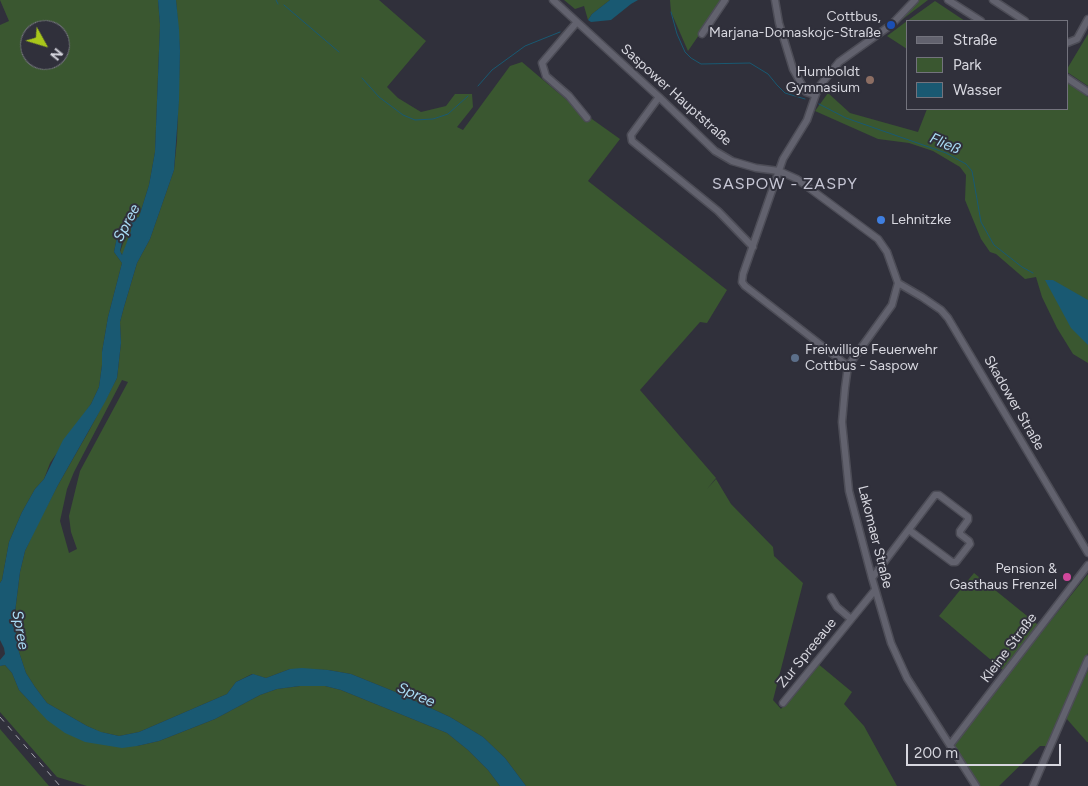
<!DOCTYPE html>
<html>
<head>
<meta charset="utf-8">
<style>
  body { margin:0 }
  #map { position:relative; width:1088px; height:786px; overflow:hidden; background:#30303b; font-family:Figtree,sans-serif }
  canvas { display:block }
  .legend { position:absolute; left:906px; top:20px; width:162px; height:90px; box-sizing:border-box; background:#30303b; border:1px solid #73737d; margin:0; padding:6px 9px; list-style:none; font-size:15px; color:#d7d7df }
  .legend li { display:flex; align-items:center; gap:10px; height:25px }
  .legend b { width:25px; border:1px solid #73737d }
  .north { position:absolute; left:20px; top:20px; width:50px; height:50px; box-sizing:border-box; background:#30303b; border:1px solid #73737d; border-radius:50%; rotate:129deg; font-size:14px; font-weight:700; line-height:20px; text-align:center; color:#d7d7df }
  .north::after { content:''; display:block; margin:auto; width:18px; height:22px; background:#a9c71b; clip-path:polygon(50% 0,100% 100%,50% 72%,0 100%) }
  .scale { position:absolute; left:906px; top:744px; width:155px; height:22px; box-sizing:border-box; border:2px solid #d7d7df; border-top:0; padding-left:6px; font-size:15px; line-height:18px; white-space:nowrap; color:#d7d7df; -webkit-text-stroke:4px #30303b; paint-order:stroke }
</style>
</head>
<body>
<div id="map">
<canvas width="1088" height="786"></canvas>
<ul class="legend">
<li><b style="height:6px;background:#62626e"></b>Straße</li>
<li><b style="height:14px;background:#3a5730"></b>Park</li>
<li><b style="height:14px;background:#195972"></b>Wasser</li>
</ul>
<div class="north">N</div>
<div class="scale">200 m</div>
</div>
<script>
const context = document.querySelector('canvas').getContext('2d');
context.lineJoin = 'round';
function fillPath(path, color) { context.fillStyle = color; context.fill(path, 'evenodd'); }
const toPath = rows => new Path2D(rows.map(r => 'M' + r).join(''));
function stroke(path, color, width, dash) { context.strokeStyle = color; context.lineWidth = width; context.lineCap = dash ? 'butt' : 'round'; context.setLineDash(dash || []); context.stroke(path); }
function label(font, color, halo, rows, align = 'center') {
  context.font = font + ' Figtree,sans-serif'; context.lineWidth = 4; context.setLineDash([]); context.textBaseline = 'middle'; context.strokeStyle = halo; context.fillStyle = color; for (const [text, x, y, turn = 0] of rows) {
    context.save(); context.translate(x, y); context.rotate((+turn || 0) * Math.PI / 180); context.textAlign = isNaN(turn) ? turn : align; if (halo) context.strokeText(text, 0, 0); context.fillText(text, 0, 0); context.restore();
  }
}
fillPath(toPath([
  [0,0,158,0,160,25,155,152,149,185,139,217,127,222,117,237,114,252,122,263,108,317,102,352,102,365,99,387,91,404,50,463,44,479,35,489,22,512,9,542,2,580,0,583,0,25,9,21],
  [30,30,60,30,60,60,30,60],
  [176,0,379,0,426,41,387,87,398,98,421,112,446,106,455,94,472,94,473,107,457,127,463,130,510,66,522,62,575,107,620,139,588,181,727,290,707,323,700,322,640,390,716,478,707,489,716,479,731,504,773,547,774,556,803,583,773,700,781,709,817,663,852,692,844,704,864,726,897,786,526,786,505,758,483,737,450,717,398,693,351,674,328,670,290,669,266,678,252,674,236,682,227,694,139,732,119,736,101,732,87,726,47,703,35,687,26,673,19,652,14,620,20,572,25,551,38,523,58,485,90,429,117,378,121,343,120,322,124,307,137,263,150,239,174,170,177,140,180,51],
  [122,380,128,382,80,471,69,516,71,532,77,549,69,553,60,521,67,489,74,472],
  [564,0,610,0,592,14,588,20,584,6,575,9],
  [670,0,723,0,688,51,671,12],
  [919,0,928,0,895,25,906,14],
  [935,1,965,21,966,21,907,21],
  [907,21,907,49,887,36],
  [1088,34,1088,86,1067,72,1067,69],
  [1067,82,1088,97,1088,363,1073,354,1057,328,1042,297,1036,277,1025,279,996,254,990,252,981,239,965,200,966,175,960,167,933,151,909,143,878,139,815,111,828,93,850,113,918,132,927,109,1067,109],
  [129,226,131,227,131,231,123,255,120,252],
  [974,573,1037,624,1040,634,1088,574,1088,653,1048,746,1040,746,999,786,979,786,950,741,1004,671,939,616],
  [5,665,12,673,19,690,34,706,137,746,159,741,215,719,260,695,277,689,300,686,325,686,341,690,447,733,468,750,488,770,500,786,87,786,57,777,0,712,0,666],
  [1088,670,1088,742,1087,742,1066,718],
  [0,729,49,786,0,786]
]), '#3a5730');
fillPath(toPath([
  [158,0,176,0,179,29,180,51,179,101,174,170,150,239,137,263,124,307,120,322,121,343,117,378,105,402,58,485,25,551,20,572,14,620,19,652,26,673,35,687,47,703,87,726,101,732,119,736,139,732,227,694,236,682,253,674,266,678,290,669,302,668,328,670,351,674,398,693,450,717,483,737,505,758,526,786,500,786,488,770,468,750,447,733,341,690,325,686,300,686,277,689,260,695,215,719,159,741,137,746,122,748,85,742,65,733,47,720,19,690,12,673,5,665,0,666,0,660,5,654,4,648,0,640,0,583,2,580,9,542,22,512,35,489,44,479,63,440,91,404,99,387,102,365,102,352,108,317,122,263,114,252,117,237,119,232,127,222,139,217,149,185,155,152,160,25],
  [129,226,131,227,131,231,122,255,120,251,122,242],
  [610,0,638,0,631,4,611,20,591,22,588,20,592,14],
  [1045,280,1053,280,1088,300,1088,345,1071,328]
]), '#195972');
stroke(toPath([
  [276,0,278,4],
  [284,5,339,52],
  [671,12,677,34,685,52,691,58,701,64,750,63,768,74,777,85,785,93,805,99],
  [362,78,379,97,403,115,415,120,433,119,448,114,468,96],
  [478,86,492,70,525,46,560,32],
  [819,104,846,118,946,153,966,164,972,171,981,222,994,245,1022,267,1033,273]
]), '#195972', 1);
const minor = toPath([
  [553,0,659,97,715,151,732,161,756,168,779,171,797,179,878,239,887,252,898,283],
  [775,0,779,23,793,69,806,92,815,95],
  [948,0,981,21],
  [993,0,1025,21],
  [577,22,542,63,546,76,569,96,587,118],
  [702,34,725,0],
  [1067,43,1077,39,1088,19],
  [1067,78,1088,92],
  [659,97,631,135,632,141,718,211,753,247],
  [898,283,892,305,848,366,845,388,842,422,849,491,872,578,891,643,907,678,976,786],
  [898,283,922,297,941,310,948,318,1088,553],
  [848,366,745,286,742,282,743,274,783,159,807,120,818,88,839,62,891,25,915,0],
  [872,578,935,495,939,495,968,517,968,520,960,531,960,534,969,541,970,544,956,562,952,562,909,530],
  [831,597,837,607,851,619],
  [783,703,875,590],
  [950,745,1088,565],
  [1033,786,1088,659]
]);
stroke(minor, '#4d4d57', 9);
stroke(minor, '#62626e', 6);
stroke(toPath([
  [0,717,60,786]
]), '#a8a8b1', 1, [6, 6]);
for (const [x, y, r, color] of [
  [891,25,5,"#1a4fb4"],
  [870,80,5,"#8d6e63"],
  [881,220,5,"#3f7fe0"],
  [795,358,5,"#5c6f8a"],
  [1067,577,5,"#d1479c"]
]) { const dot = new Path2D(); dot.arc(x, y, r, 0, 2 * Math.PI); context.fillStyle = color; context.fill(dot); stroke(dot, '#30303b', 2); }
label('14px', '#d7d7df', '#30303b', [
  ["Cottbus,",881,17],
  ["Marjana-Domaskojc-Straße",881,33],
  ["Humboldt",860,72],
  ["Gymnasium",860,88],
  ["Lehnitzke",891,220,"left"],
  ["Freiwillige Feuerwehr",805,350,"left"],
  ["Cottbus - Saspow",805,366,"left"],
  ["Pension &",1057,569],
  ["Gasthaus Frenzel",1057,585]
], 'right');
label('14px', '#d7d7df', '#30303b', [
  ["Saspower Hauptstraße",676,95,42],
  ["Skadower Straße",1014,403,60],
  ["Lakomaer Straße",875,537,76],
  ["Kleine Straße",1009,648,-53],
  ["Zur Spreeaue",807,653,-51]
]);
label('italic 15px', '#a9dcf5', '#30303b', [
  ["Fließ",945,144,23],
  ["Spree",127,223,-62],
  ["Spree",20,630,80],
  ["Spree",416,695,24]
]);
context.letterSpacing = '1px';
label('16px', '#c6c6d4', '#30303b', [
  ["SASPOW - ZASPY",785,184]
]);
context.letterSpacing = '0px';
</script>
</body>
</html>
